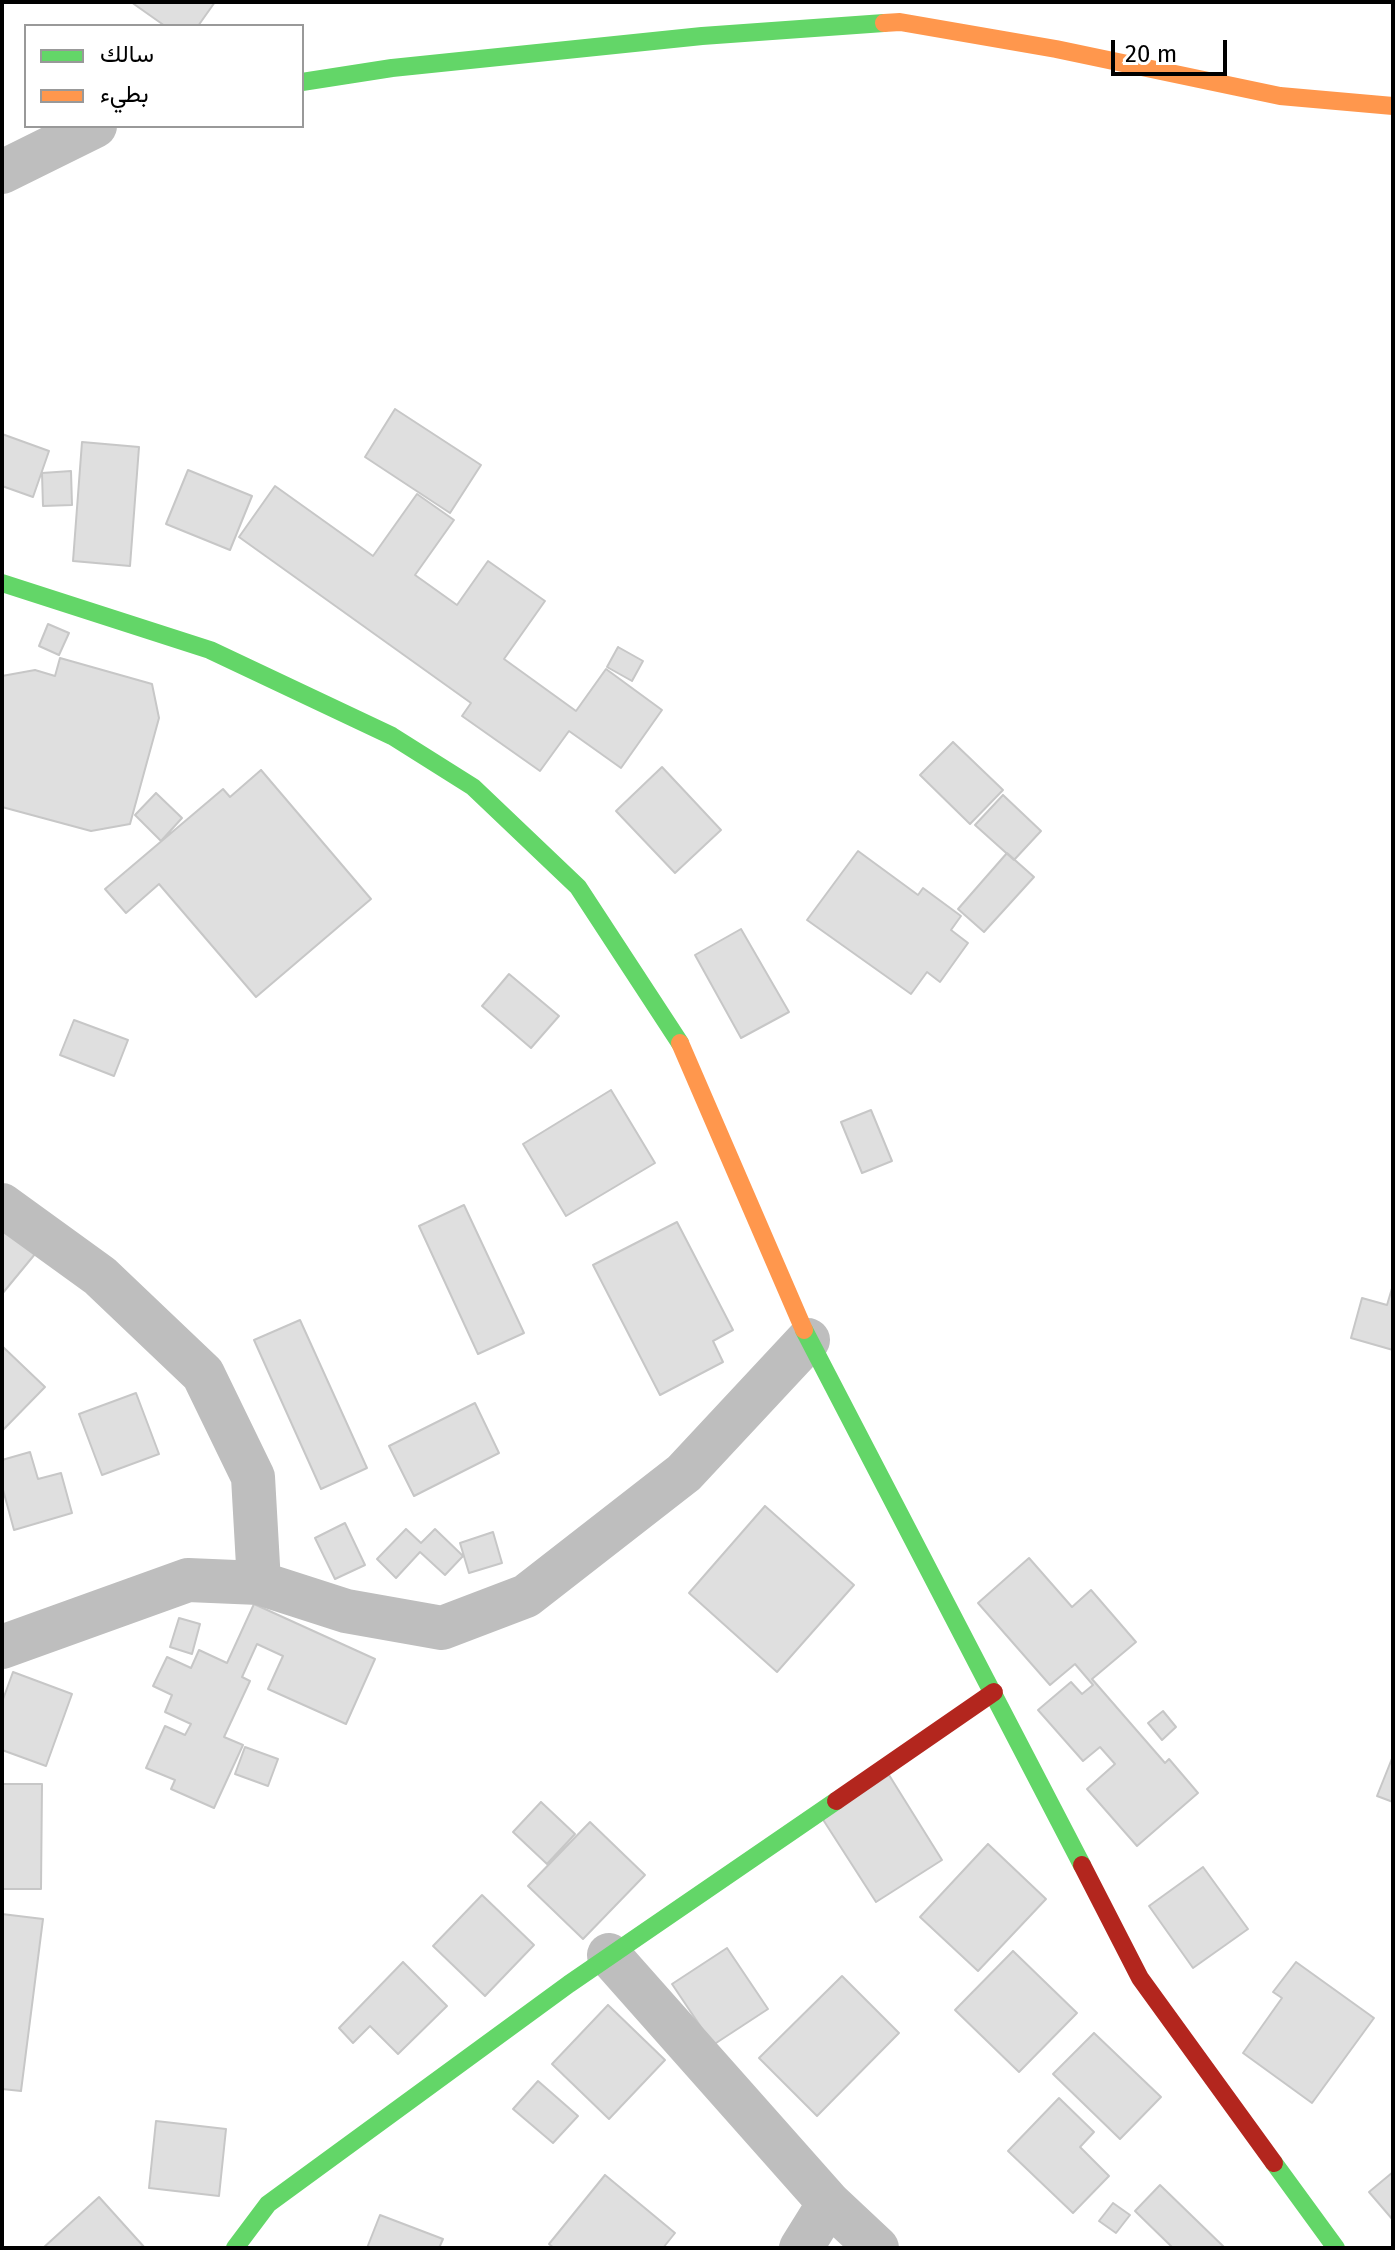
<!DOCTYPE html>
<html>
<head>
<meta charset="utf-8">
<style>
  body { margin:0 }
  #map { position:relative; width:1395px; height:2250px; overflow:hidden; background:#fff; font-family:"Fira Sans",Vazirmatn,sans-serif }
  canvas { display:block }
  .frame { position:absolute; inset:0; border:4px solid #000; pointer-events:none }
  .legend { position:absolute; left:24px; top:24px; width:280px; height:104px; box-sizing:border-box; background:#fff; border:2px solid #999; margin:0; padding:10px 14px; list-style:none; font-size:24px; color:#000 }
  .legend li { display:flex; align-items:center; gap:16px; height:40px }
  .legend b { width:40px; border:2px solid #999 }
  .scale { position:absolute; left:1111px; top:40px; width:116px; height:36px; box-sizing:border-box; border:4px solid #000; border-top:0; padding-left:10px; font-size:24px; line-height:28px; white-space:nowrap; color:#000; -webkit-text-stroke:6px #fff; paint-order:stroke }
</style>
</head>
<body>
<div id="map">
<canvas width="1395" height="2250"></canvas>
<div class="frame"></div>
<ul class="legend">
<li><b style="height:10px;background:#63d668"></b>سالك</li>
<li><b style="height:10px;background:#ff974d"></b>بطيء</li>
</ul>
<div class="scale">20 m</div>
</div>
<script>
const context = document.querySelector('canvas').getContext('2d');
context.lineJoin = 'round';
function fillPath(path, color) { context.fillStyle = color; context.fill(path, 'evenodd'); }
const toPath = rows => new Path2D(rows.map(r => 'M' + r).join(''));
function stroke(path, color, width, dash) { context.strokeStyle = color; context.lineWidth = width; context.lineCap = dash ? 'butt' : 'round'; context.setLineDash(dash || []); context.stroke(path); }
const building = toPath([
  [131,2,215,2,198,26,165,26,131,2],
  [395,409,481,465,450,513,365,457,395,409],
  [2,434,49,451,33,497,2,486,2,434],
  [82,442,139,447,130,566,73,561,82,442],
  [188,470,252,496,230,550,166,524,188,470],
  [71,471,72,505,43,506,42,473,71,471],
  [275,486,373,556,417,494,454,520,415,575,457,605,488,561,545,601,504,659,576,711,606,669,662,710,621,768,569,731,540,771,462,716,471,703,239,537,275,486],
  [48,624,69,633,59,655,39,646,48,624],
  [618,647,643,661,632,681,607,667,618,647],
  [60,658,152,684,159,718,130,824,91,831,2,807,2,676,35,670,55,676,60,658],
  [953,742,1003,790,970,824,920,775,953,742],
  [662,767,721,830,675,873,616,811,662,767],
  [261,770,371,899,256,997,159,884,126,913,105,889,223,789,230,797,261,770],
  [156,793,182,818,161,841,135,815,156,793],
  [1003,795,1041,831,1014,860,975,825,1003,795],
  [858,851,918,895,923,888,961,916,951,930,968,943,940,982,927,972,911,994,807,920,858,851],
  [1007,853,1034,877,984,932,958,909,1007,853],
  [741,929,789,1012,741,1038,695,955,741,929],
  [509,974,559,1016,531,1048,482,1006,509,974],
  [74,1020,128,1040,114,1076,60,1055,74,1020],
  [611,1090,655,1163,566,1216,523,1144,611,1090],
  [871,1110,892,1161,862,1173,841,1122,871,1110],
  [464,1205,524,1333,478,1354,419,1226,464,1205],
  [2,1216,40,1248,2,1294,2,1216],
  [677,1222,733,1330,713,1341,723,1362,660,1395,593,1265,677,1222],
  [1393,1285,1393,1350,1351,1338,1362,1298,1387,1305,1393,1285],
  [300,1320,367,1468,321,1489,254,1340,300,1320],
  [2,1346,45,1387,2,1431,2,1346],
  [136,1393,159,1454,102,1475,79,1414,136,1393],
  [475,1403,499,1453,414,1496,389,1446,475,1403],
  [30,1452,38,1479,61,1473,72,1513,14,1530,2,1486,2,1460,30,1452],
  [765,1506,854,1585,777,1672,689,1593,765,1506],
  [345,1523,365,1565,335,1579,315,1538,345,1523],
  [406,1529,421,1543,435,1529,463,1556,445,1575,420,1552,396,1578,377,1559,406,1529],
  [493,1532,502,1563,469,1573,460,1543,493,1532],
  [1029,1558,1072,1607,1091,1590,1136,1642,1092,1679,1165,1763,1169,1759,1198,1793,1137,1846,1087,1789,1115,1764,1100,1747,1083,1761,1038,1710,1071,1682,1082,1694,1093,1685,1075,1664,1050,1685,978,1603,1029,1558],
  [254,1604,375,1659,346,1724,268,1689,283,1656,257,1644,242,1677,250,1681,224,1737,243,1745,214,1808,171,1789,175,1780,146,1768,165,1726,185,1735,191,1724,165,1712,172,1695,153,1686,167,1657,191,1668,199,1650,227,1663,254,1604],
  [179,1618,200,1624,192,1654,170,1647,179,1618],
  [13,1672,72,1694,46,1766,2,1750,2,1702,13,1672],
  [1163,1711,1176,1727,1162,1740,1148,1723,1163,1711],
  [245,1747,278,1759,268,1786,235,1774,245,1747],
  [1393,1756,1393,1802,1377,1796,1393,1756],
  [889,1775,942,1860,876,1902,822,1818,889,1775],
  [2,1784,42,1784,41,1889,2,1889,2,1784],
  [541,1802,575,1834,547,1864,513,1832,541,1802],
  [590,1822,645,1875,583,1939,528,1886,590,1822],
  [988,1844,1046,1899,978,1971,920,1917,988,1844],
  [1203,1867,1248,1929,1193,1968,1149,1906,1203,1867],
  [482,1895,534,1945,485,1996,433,1946,482,1895],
  [2,1914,43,1919,21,2091,2,2089,2,1914],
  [727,1948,768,2009,713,2045,672,1984,727,1948],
  [1013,1951,1077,2013,1019,2072,955,2010,1013,1951],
  [403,1962,447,2006,398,2054,370,2026,353,2043,339,2028,403,1962],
  [1296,1962,1374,2018,1312,2103,1243,2053,1282,1998,1273,1992,1296,1962],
  [842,1976,899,2033,817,2116,759,2058,842,1976],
  [608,2005,665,2060,609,2119,552,2064,608,2005],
  [1094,2033,1161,2097,1120,2139,1053,2074,1094,2033],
  [538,2081,578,2116,553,2143,513,2109,538,2081],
  [1059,2098,1094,2132,1080,2147,1109,2176,1073,2213,1008,2151,1059,2098],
  [156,2121,226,2129,219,2196,149,2188,156,2121],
  [1393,2172,1393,2220,1369,2192,1393,2172],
  [605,2175,675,2233,663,2248,554,2248,549,2244,605,2175],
  [1160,2185,1225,2248,1173,2248,1135,2211,1160,2185],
  [99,2197,145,2248,43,2248,99,2197],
  [1113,2203,1130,2215,1116,2233,1099,2221,1113,2203],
  [380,2215,443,2239,439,2248,367,2248,380,2215]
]);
fillPath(building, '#dfdfdf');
stroke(building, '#c7c7c7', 2);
stroke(toPath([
  [2,172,95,126],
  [2,1205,100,1276,203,1374,253,1477,259,1583],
  [2,1647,188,1580,259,1583,346,1611,442,1628,526,1596,684,1473,808,1340],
  [609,1955,829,2203,877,2248],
  [801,2248,829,2203]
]), '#bebebe', 44);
stroke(toPath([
  [302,82,392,68,702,36,884,23],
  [2,583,210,650,392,736,473,787,578,887,680,1043],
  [804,1330,1082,1865],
  [1274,2163,1336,2248],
  [235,2248,268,2204,569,1984,836,1801]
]), '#63d668', 18);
stroke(toPath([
  [884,23,900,22,1056,49,1280,96,1393,106],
  [680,1043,804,1330]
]), '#ff974d', 18);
stroke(toPath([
  [836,1801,994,1692],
  [1082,1865,1140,1978,1274,2163]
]), '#b3261e', 18);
</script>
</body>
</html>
